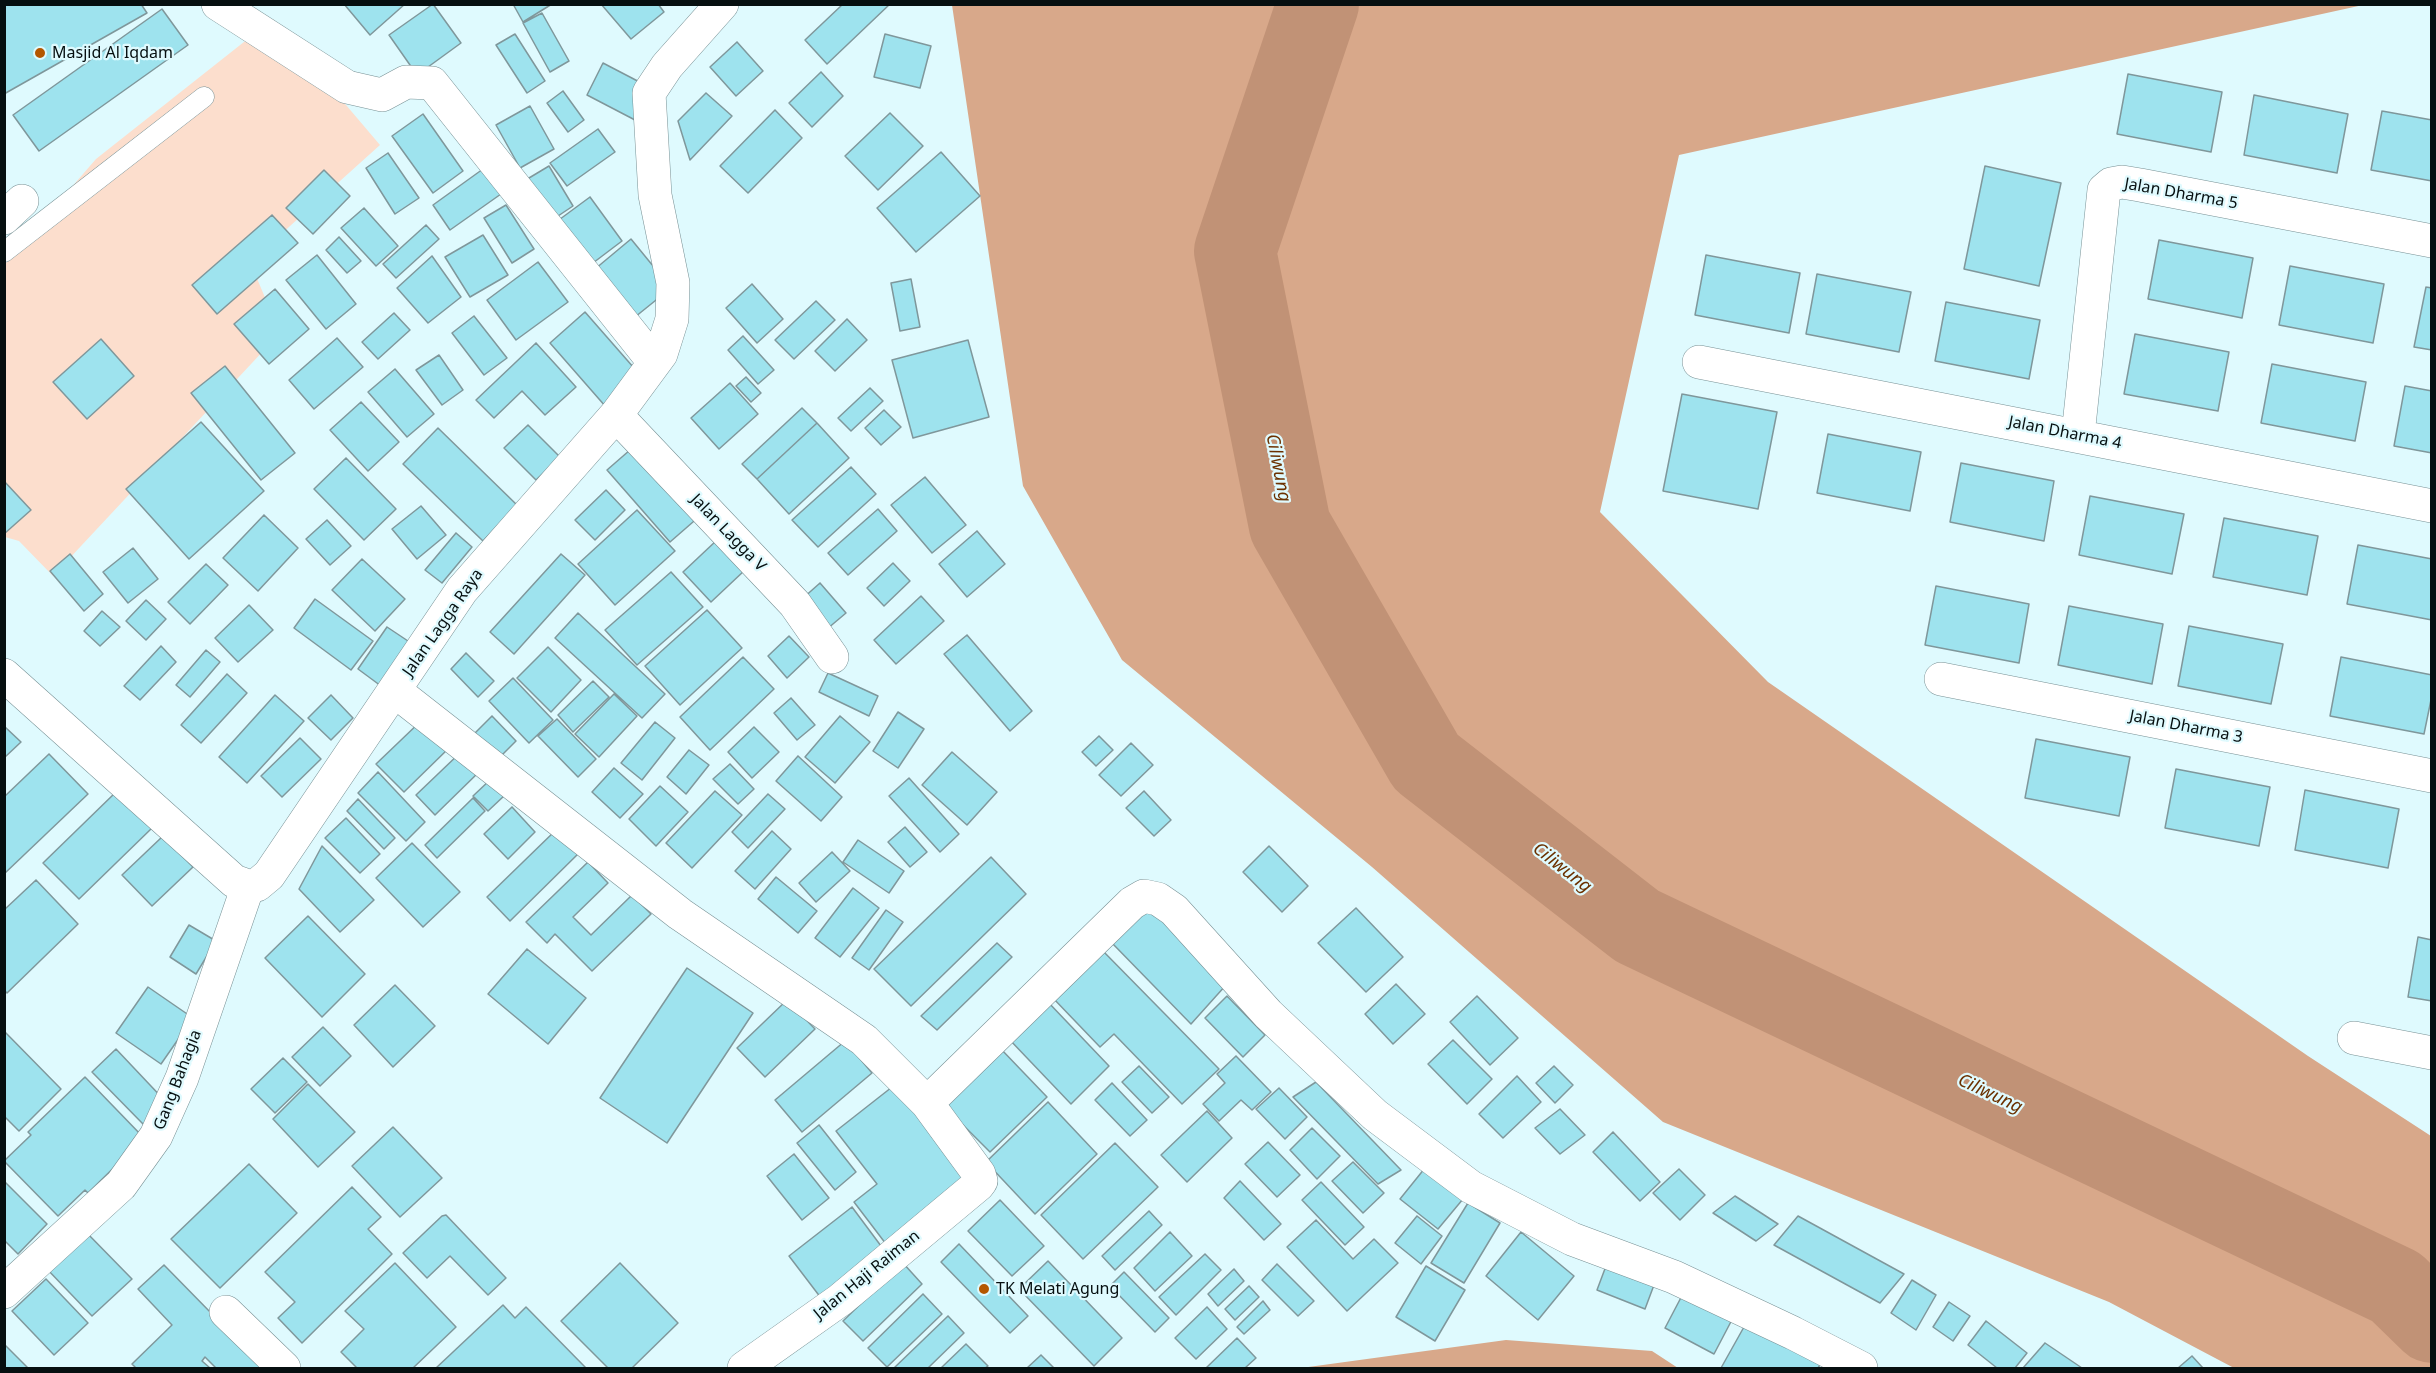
<!DOCTYPE html>
<html>
<head>
<meta charset="utf-8">
<style>
  body { margin:0 }
  #map { position:relative; width:2436px; height:1373px; overflow:hidden; background:#dffafe; font-family:"Noto Sans",sans-serif }
  canvas { display:block }
  .frame { position:absolute; inset:0; border:6px solid #060f10; pointer-events:none }
</style>
</head>
<body>
<div id="map">
<canvas width="2436" height="1373"></canvas>
<div class="frame"></div>
</div>
<script>
const context = document.querySelector('canvas').getContext('2d');
context.lineJoin = 'round';
function fillPath(path, color) { context.fillStyle = color; context.fill(path, 'evenodd'); }
const toPath = rows => new Path2D(rows.map(r => 'M' + r).join(''));
function stroke(path, color, width, dash) { context.strokeStyle = color; context.lineWidth = width; context.lineCap = dash ? 'butt' : 'round'; context.setLineDash(dash || []); context.stroke(path); }
function label(font, color, halo, rows, align = 'center') {
  context.font = font + ' "Noto Sans",sans-serif'; context.lineWidth = 4.5; context.setLineDash([]); context.textBaseline = 'middle'; context.strokeStyle = halo; context.fillStyle = color; for (const [text, x, y, turn = 0] of rows) {
    context.save(); context.translate(x, y); context.rotate((+turn || 0) * Math.PI / 180); context.textAlign = isNaN(turn) ? turn : align; if (halo) context.strokeText(text, 0, 0); context.fillText(text, 0, 0); context.restore();
  }
}
fillPath(toPath([
  [273,19,380,145,250,262,280,333,53,576,19,541,5,537,5,264,96,159]
]), '#fcdecd');
fillPath(toPath([
  [952,5,2363,5,1679,155,1600,512,1768,682,2308,1056,2431,1136,2431,1368,2234,1368,2109,1302,1663,1122,1372,867,1122,660,1023,486],
  [1506,1340,1652,1351,1678,1368,1301,1368]
]), '#d8a88a');
stroke(toPath([
  [1318,4,1235,251,1290,526,1426,762,1637,926,2396,1287,2432,1322]
]), '#c19276', 82);
const building = toPath([
  [4,4,141,4,147,13,4,94,4,4],
  [344,4,405,4,370,35,344,4],
  [433,4,461,43,417,75,389,35,433,4],
  [513,4,552,4,523,22,513,4],
  [601,4,658,4,664,12,631,39,601,4],
  [843,4,890,4,827,64,805,40,843,4],
  [162,9,188,45,39,151,13,115,162,9],
  [542,13,569,61,550,72,523,23,542,13],
  [515,34,545,81,527,93,496,45,515,34],
  [885,34,931,46,920,88,874,77,885,34],
  [737,42,763,71,736,96,710,67,737,42],
  [603,63,651,88,635,120,587,95,603,63],
  [821,72,843,96,812,127,789,103,821,72],
  [2128,74,2222,92,2211,152,2117,134,2128,74],
  [563,91,584,120,568,132,547,103,563,91],
  [706,93,732,116,690,160,678,121,706,93],
  [2254,95,2348,114,2337,173,2244,155,2254,95],
  [530,106,554,149,520,168,496,125,530,106],
  [775,110,802,138,748,193,720,166,775,110],
  [2382,111,2432,120,2432,181,2371,170,2382,111],
  [890,113,923,146,878,190,845,156,890,113],
  [423,114,463,171,433,193,392,136,423,114],
  [598,129,615,152,567,186,550,163,598,129],
  [941,152,980,196,916,252,877,208,941,152],
  [388,153,419,198,395,214,366,168,388,153],
  [549,166,573,206,549,222,524,181,549,166],
  [1985,166,2061,183,2039,286,1964,269,1985,166],
  [483,169,501,194,450,230,433,205,483,169],
  [324,170,350,196,313,234,286,208,324,170],
  [590,197,622,241,585,269,552,225,590,197],
  [506,205,534,249,512,263,484,218,506,205],
  [364,208,398,246,376,266,341,228,364,208],
  [272,215,298,243,217,314,192,285,272,215],
  [426,225,439,239,396,278,383,264,426,225],
  [483,235,508,275,470,297,445,257,483,235],
  [339,237,361,261,347,273,326,250,339,237],
  [631,239,671,288,635,317,595,269,631,239],
  [2159,240,2253,258,2242,318,2148,299,2159,240],
  [317,255,356,304,326,329,286,280,317,255],
  [1706,255,1800,273,1789,333,1695,315,1706,255],
  [432,256,461,297,428,323,397,288,432,256],
  [538,262,568,302,516,340,487,300,538,262],
  [2290,266,2384,284,2373,343,2279,325,2290,266],
  [1817,274,1911,292,1899,352,1806,334,1817,274],
  [911,279,920,327,900,331,891,283,911,279],
  [752,284,783,319,757,343,726,308,752,284],
  [2426,287,2432,288,2432,350,2414,347,2426,287],
  [275,289,309,329,269,364,234,324,275,289],
  [816,301,835,320,794,359,775,340,816,301],
  [1946,302,2040,320,2029,379,1935,361,1946,302],
  [585,312,641,376,606,407,550,343,585,312],
  [394,313,410,330,378,359,362,342,394,313],
  [474,316,507,358,484,375,452,333,474,316],
  [847,319,867,340,835,371,815,351,847,319],
  [2135,334,2229,352,2218,411,2124,394,2135,334],
  [743,336,774,370,758,384,728,350,743,336],
  [337,338,363,367,314,409,289,380,337,338],
  [101,339,134,376,87,419,53,382,101,339],
  [968,340,989,417,913,438,892,360,968,340],
  [536,343,576,387,545,415,522,391,494,418,476,400,536,343],
  [439,355,463,390,442,405,416,370,439,355],
  [2272,364,2366,382,2355,441,2261,423,2272,364],
  [225,366,295,453,261,480,191,393,225,366],
  [395,369,434,414,407,437,368,392,395,369],
  [746,377,761,393,751,402,736,386,746,377],
  [730,383,758,414,719,449,691,418,730,383],
  [2405,386,2432,391,2432,453,2394,446,2405,386],
  [870,388,883,401,851,431,838,418,870,388],
  [1682,394,1777,412,1758,509,1663,491,1682,394],
  [361,402,399,442,368,471,330,430,361,402],
  [802,408,817,423,757,479,742,464,802,408],
  [884,410,901,427,881,445,865,428,884,410],
  [201,422,264,491,189,559,126,489,201,422],
  [817,423,849,458,789,514,757,479,817,423],
  [528,425,560,457,536,480,504,448,528,425],
  [438,428,517,505,483,541,403,464,438,428],
  [1828,434,1921,452,1910,511,1817,493,1828,434],
  [638,443,701,515,670,542,607,470,638,443],
  [346,458,396,509,364,540,314,489,346,458],
  [1961,463,2054,481,2044,541,1950,522,1961,463],
  [851,467,876,494,818,547,792,520,851,467],
  [925,477,966,525,932,553,891,505,925,477],
  [4,481,31,510,4,534,4,481],
  [606,490,625,510,595,540,575,520,606,490],
  [2090,496,2184,514,2172,574,2079,555,2090,496],
  [421,506,446,535,417,559,392,529,421,506],
  [878,509,897,531,848,575,828,553,878,509],
  [637,510,675,551,615,605,578,564,637,510],
  [264,515,298,548,258,591,223,558,264,515],
  [2224,518,2318,536,2307,595,2213,577,2224,518],
  [327,520,351,546,330,565,306,539,327,520],
  [977,531,1005,564,967,597,939,564,977,531],
  [456,533,472,547,442,583,425,570,456,533],
  [717,540,745,570,711,602,683,572,717,540],
  [2358,545,2432,559,2432,620,2347,604,2358,545],
  [133,548,158,579,128,603,103,572,133,548],
  [70,554,103,594,84,611,50,571,70,554],
  [561,554,585,575,514,654,490,632,561,554],
  [362,559,405,599,375,631,332,590,362,559],
  [893,563,910,581,884,606,867,588,893,563],
  [206,564,228,585,190,624,168,602,206,564],
  [671,572,703,607,637,665,605,630,671,572],
  [820,583,846,613,827,629,802,599,820,583],
  [1936,586,2029,604,2019,663,1925,645,1936,586],
  [921,596,944,621,896,664,874,640,921,596],
  [315,599,373,641,351,670,294,628,315,599],
  [146,600,166,619,146,640,126,621,146,600],
  [249,605,273,630,238,662,215,638,249,605],
  [2069,606,2163,624,2152,684,2058,665,2069,606],
  [707,610,742,648,680,705,645,666,707,610],
  [102,611,120,627,100,646,84,631,102,611],
  [578,613,665,694,642,718,555,638,578,613],
  [2189,626,2283,644,2271,704,2178,686,2189,626],
  [387,627,411,643,381,686,358,669,387,627],
  [967,635,1032,711,1010,731,944,654,967,635],
  [789,636,809,657,787,678,768,656,789,636],
  [161,646,176,662,140,700,124,686,161,646],
  [548,647,581,680,551,712,517,678,548,647],
  [206,650,220,662,190,697,176,685,206,650],
  [466,653,494,681,478,697,451,669,466,653],
  [743,657,774,689,710,750,680,717,743,657],
  [2341,657,2432,675,2432,695,2424,734,2330,716,2341,657],
  [828,673,878,696,869,716,819,692,828,673],
  [227,674,247,693,201,743,181,725,227,674],
  [513,678,553,720,529,743,489,701,513,678],
  [593,681,609,697,573,732,558,715,593,681],
  [614,694,637,716,599,757,575,734,614,694],
  [275,695,304,721,247,783,219,757,275,695],
  [331,695,353,718,331,740,308,718,331,695],
  [791,698,815,725,797,740,774,713,791,698],
  [898,712,924,729,898,768,873,751,898,712],
  [492,716,516,741,493,764,469,739,492,716],
  [840,716,870,742,835,783,805,757,840,716],
  [423,719,450,747,404,792,376,764,423,719],
  [557,719,596,759,578,777,538,736,557,719],
  [655,722,675,738,642,780,621,763,655,722],
  [4,726,21,742,4,758,4,726],
  [754,727,779,752,752,778,728,752,754,727],
  [1099,736,1113,750,1096,766,1082,752,1099,736],
  [300,738,321,759,282,797,261,776,300,738],
  [2036,739,2130,757,2119,816,2025,798,2036,739],
  [1131,743,1153,765,1121,796,1099,775,1131,743],
  [689,750,709,765,686,794,667,777,689,750],
  [462,751,481,770,435,815,416,795,462,751],
  [952,752,997,792,967,825,922,785,952,752],
  [49,754,88,794,4,874,4,797,49,754],
  [798,756,842,797,821,821,776,781,798,756],
  [730,764,754,789,738,804,713,779,730,764],
  [614,768,643,794,620,818,592,792,614,768],
  [2176,769,2270,787,2259,846,2165,828,2176,769],
  [378,772,425,822,406,841,358,793,378,772],
  [909,778,959,834,940,852,889,796,909,778],
  [491,779,505,795,488,811,473,796,491,779],
  [660,786,688,812,656,846,629,819,660,786],
  [2305,790,2399,809,2388,868,2295,850,2305,790],
  [117,791,152,828,79,899,43,863,117,791],
  [715,791,742,815,692,868,666,843,715,791],
  [1144,791,1171,820,1154,836,1126,808,1144,791],
  [768,794,785,809,748,848,732,832,768,794],
  [473,798,485,811,437,858,425,845,473,798],
  [358,799,395,838,384,849,347,811,358,799],
  [512,807,535,832,508,859,484,834,512,807],
  [346,818,380,854,360,873,325,838,346,818],
  [905,827,927,852,910,867,888,842,905,827],
  [557,829,580,852,510,921,487,897,557,829],
  [772,831,791,849,755,889,735,871,772,831],
  [163,836,193,867,152,906,122,875,163,836],
  [858,840,904,871,889,893,843,862,858,840],
  [412,843,460,892,423,927,376,878,412,843],
  [322,846,374,900,340,932,299,889,322,846],
  [1269,846,1308,886,1282,912,1243,872,1269,846],
  [832,852,850,871,816,902,799,883,832,852],
  [991,857,1026,894,911,1006,874,969,991,857],
  [588,862,608,883,573,917,591,935,632,895,651,914,592,971,555,934,547,943,526,922,588,862],
  [776,877,817,911,798,933,758,899,776,877],
  [36,880,78,924,7,993,4,990,4,910,36,880],
  [853,888,879,908,840,957,815,938,853,888],
  [1148,904,1226,985,1191,1024,1112,943,1148,904],
  [1356,908,1403,957,1366,992,1318,943,1356,908],
  [886,910,903,922,869,970,852,958,886,910],
  [308,916,365,974,322,1017,265,958,308,916],
  [189,925,216,941,196,974,170,957,189,925],
  [2418,937,2432,940,2432,1001,2408,997,2418,937],
  [997,943,1012,957,937,1030,921,1016,997,943],
  [527,949,586,998,548,1044,488,994,527,949],
  [1101,949,1219,1069,1182,1104,1114,1034,1100,1047,1052,997,1101,949],
  [687,968,753,1013,667,1143,600,1098,687,968],
  [1396,984,1425,1014,1393,1044,1365,1014,1396,984],
  [395,985,435,1026,393,1067,354,1025,395,985],
  [148,987,193,1018,161,1064,116,1033,148,987],
  [1227,996,1265,1035,1243,1057,1205,1018,1227,996],
  [1477,996,1518,1038,1490,1065,1450,1022,1477,996],
  [787,1000,815,1029,765,1077,737,1048,787,1000],
  [1047,1001,1109,1066,1071,1104,1008,1038,1047,1001],
  [323,1027,351,1056,320,1086,292,1057,323,1027],
  [4,1031,61,1089,19,1131,4,1116,4,1031],
  [1453,1040,1492,1079,1467,1104,1428,1064,1453,1040],
  [845,1041,872,1073,802,1132,775,1100,845,1041],
  [1000,1048,1047,1097,990,1152,942,1104,1000,1048],
  [116,1049,167,1103,144,1125,92,1072,116,1049],
  [1236,1056,1271,1092,1252,1110,1241,1100,1219,1121,1203,1104,1225,1083,1217,1074,1236,1056],
  [283,1058,307,1082,275,1113,251,1089,283,1058],
  [1139,1066,1169,1097,1152,1113,1122,1082,1139,1066],
  [1554,1066,1573,1085,1555,1103,1536,1083,1554,1066],
  [1517,1076,1541,1102,1503,1138,1479,1114,1517,1076],
  [85,1077,144,1138,88,1193,85,1190,58,1216,4,1161,31,1135,28,1132,85,1077],
  [901,1080,970,1180,886,1244,854,1202,877,1184,836,1131,901,1080],
  [1316,1082,1401,1170,1378,1184,1293,1097,1316,1082],
  [1112,1083,1147,1120,1130,1136,1095,1100,1112,1083],
  [308,1084,355,1132,318,1167,273,1119,308,1084],
  [1279,1088,1307,1117,1285,1139,1256,1109,1279,1088],
  [1048,1102,1097,1154,1035,1214,986,1162,1048,1102],
  [1560,1109,1585,1135,1560,1154,1535,1128,1560,1109],
  [1207,1111,1232,1138,1187,1182,1161,1155,1207,1111],
  [819,1125,856,1172,835,1190,797,1143,819,1125],
  [393,1127,442,1178,400,1217,352,1166,393,1127],
  [1312,1128,1340,1156,1317,1179,1290,1150,1312,1128],
  [1613,1132,1660,1182,1640,1201,1593,1152,1613,1132],
  [1268,1142,1300,1175,1277,1197,1245,1164,1268,1142],
  [1115,1143,1158,1187,1083,1259,1041,1215,1115,1143],
  [794,1154,829,1198,802,1220,767,1176,794,1154],
  [1353,1162,1384,1193,1363,1213,1332,1181,1353,1162],
  [249,1164,297,1213,220,1288,171,1239,249,1164],
  [1425,1168,1463,1199,1438,1229,1400,1199,1425,1168],
  [1679,1169,1705,1195,1680,1220,1653,1193,1679,1169],
  [4,1181,47,1224,18,1254,4,1240,4,1181],
  [1240,1181,1281,1224,1264,1240,1224,1198,1240,1181],
  [1321,1182,1364,1227,1345,1245,1302,1200,1321,1182],
  [352,1187,381,1217,368,1229,392,1254,302,1343,278,1318,295,1302,265,1272,352,1187],
  [1735,1196,1778,1224,1756,1241,1713,1213,1735,1196],
  [1000,1200,1044,1246,1012,1276,968,1231,1000,1200],
  [1468,1203,1500,1223,1464,1283,1431,1263,1468,1203],
  [852,1207,884,1250,821,1298,789,1256,852,1207],
  [1149,1211,1162,1225,1115,1270,1102,1256,1149,1211],
  [446,1215,506,1278,488,1295,450,1256,427,1278,403,1253,442,1216,446,1215],
  [1417,1216,1442,1236,1421,1264,1395,1243,1417,1216],
  [1798,1216,1904,1274,1880,1303,1774,1245,1798,1216],
  [1316,1220,1353,1259,1374,1239,1398,1263,1347,1311,1287,1247,1316,1220],
  [84,1230,132,1279,92,1316,46,1268,84,1230],
  [1170,1232,1192,1256,1155,1291,1134,1268,1170,1232],
  [1521,1232,1574,1276,1538,1320,1486,1276,1521,1232],
  [959,1244,1028,1316,1010,1333,941,1262,959,1244],
  [1205,1254,1221,1270,1176,1315,1159,1297,1205,1254],
  [1609,1258,1657,1277,1645,1309,1597,1290,1609,1258],
  [1048,1261,1122,1338,1094,1366,1019,1289,1048,1261],
  [395,1263,456,1327,413,1368,357,1368,341,1352,364,1329,345,1311,395,1263],
  [620,1263,678,1323,632,1368,608,1368,561,1321,620,1263],
  [903,1263,922,1284,863,1341,843,1321,903,1263],
  [1277,1264,1314,1301,1298,1316,1262,1280,1277,1264],
  [164,1265,265,1368,216,1368,205,1357,202,1361,210,1368,136,1368,132,1364,172,1325,138,1289,164,1265],
  [1426,1266,1465,1290,1435,1341,1396,1317,1426,1266],
  [1234,1269,1244,1281,1218,1306,1208,1294,1234,1269],
  [1124,1272,1169,1318,1155,1332,1110,1286,1124,1272],
  [46,1279,88,1323,54,1355,12,1311,46,1279],
  [1912,1280,1936,1295,1916,1330,1891,1313,1912,1280],
  [1249,1286,1259,1297,1235,1320,1225,1309,1249,1286],
  [1686,1288,1735,1314,1714,1354,1665,1328,1686,1288],
  [923,1294,942,1314,887,1367,868,1348,923,1294],
  [1263,1301,1270,1310,1244,1334,1237,1327,1263,1301],
  [1949,1302,1970,1316,1953,1341,1933,1327,1949,1302],
  [503,1305,515,1318,526,1307,586,1368,436,1368,503,1305],
  [1207,1307,1227,1329,1196,1359,1175,1338,1207,1307],
  [948,1316,964,1333,928,1368,894,1368,948,1316],
  [1749,1318,1823,1360,1818,1368,1721,1368,1749,1318],
  [1986,1321,2027,1353,2015,1368,1997,1368,1968,1345,1986,1321],
  [1237,1338,1256,1358,1245,1368,1206,1368,1237,1338],
  [2045,1343,2082,1368,2023,1368,2045,1343],
  [4,1344,28,1368,4,1368,4,1344],
  [966,1344,988,1366,985,1368,941,1368,966,1344],
  [1041,1355,1054,1368,1027,1368,1041,1355],
  [2192,1356,2203,1368,2178,1368,2192,1356]
]);
fillPath(building, '#9ee3ee');
stroke(building, '#7f979b', 1.5);
const lane = toPath([
  [4,252,204,97]
]);
const street = toPath([
  [218,4,347,87,382,95,406,82,432,83,654,362],
  [4,218,22,201],
  [1699,362,2432,506],
  [616,415,795,604,832,657],
  [2078,435,2104,190,2111,184,2122,182,2140,185,2432,241],
  [4,675,234,881,248,886,257,885,269,875,462,590,616,415,661,354,672,319,673,283,655,195,649,93,667,66,722,4],
  [1941,679,2432,776],
  [395,691,680,914,864,1040,927,1103,979,1174,981,1181,978,1185,840,1300,744,1368],
  [2354,1038,2432,1053],
  [927,1103,1132,903,1144,896,1158,899,1174,910,1268,1014,1375,1115,1471,1187,1572,1239,1674,1277,1793,1333,1861,1368],
  [4,1292,121,1185,156,1136,182,1078,248,886],
  [226,1312,284,1368]
]);
stroke(lane, '#789195', 21);
stroke(street, '#789195', 34);
stroke(lane, '#fff', 20);
stroke(street, '#fff', 33);
for (const [x, y, r, color] of [
  [40,53,6,"#b45700"],
  [984,1289,6,"#b45700"]
]) { const dot = new Path2D(); dot.arc(x, y, r, 0, 2 * Math.PI); context.fillStyle = color; context.fill(dot); stroke(dot, '#dffafe', 2); }
label('16px', '#060f10', '#dffafe', [
  ["Masjid Al Iqdam",52,53],
  ["TK Melati Agung",996,1289]
], 'left');
label('16px', '#060f10', '#dffafe', [
  ["Jalan Dharma 5",2181,194,10],
  ["Jalan Dharma 4",2065,433,11],
  ["Jalan Lagga V",728,533,46],
  ["Jalan Lagga Raya",443,623,-55],
  ["Jalan Dharma 3",2186,727,11],
  ["Gang Bahagia",178,1080,-69],
  ["Jalan Haji Raiman",867,1275,-39]
]);
label('italic 18px', '#6b3100', '#dffafe', [
  ["Ciliwung",1278,468,79],
  ["Ciliwung",1562,868,38],
  ["Ciliwung",1990,1094,25]
]);
</script>
</body>
</html>
